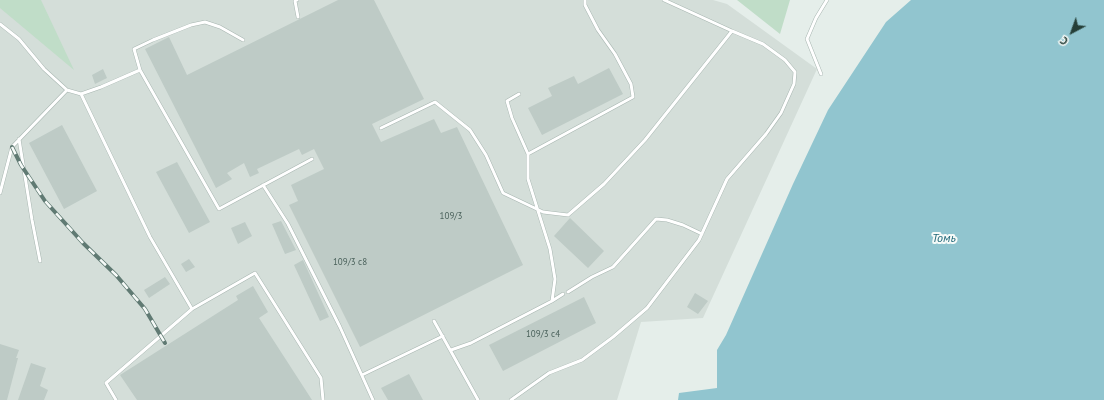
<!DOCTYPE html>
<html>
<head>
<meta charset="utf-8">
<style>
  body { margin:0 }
  #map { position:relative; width:1104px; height:400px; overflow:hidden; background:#e5eeea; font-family:"PT Sans",sans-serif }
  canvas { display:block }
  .north { position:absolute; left:1052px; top:12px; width:40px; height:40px; -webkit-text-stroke:3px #f6faf8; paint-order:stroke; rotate:221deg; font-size:11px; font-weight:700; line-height:16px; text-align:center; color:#253f38 }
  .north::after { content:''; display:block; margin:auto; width:14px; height:18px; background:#253f38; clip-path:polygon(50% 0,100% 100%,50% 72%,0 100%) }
</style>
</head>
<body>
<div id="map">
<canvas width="1104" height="400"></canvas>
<div class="north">С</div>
</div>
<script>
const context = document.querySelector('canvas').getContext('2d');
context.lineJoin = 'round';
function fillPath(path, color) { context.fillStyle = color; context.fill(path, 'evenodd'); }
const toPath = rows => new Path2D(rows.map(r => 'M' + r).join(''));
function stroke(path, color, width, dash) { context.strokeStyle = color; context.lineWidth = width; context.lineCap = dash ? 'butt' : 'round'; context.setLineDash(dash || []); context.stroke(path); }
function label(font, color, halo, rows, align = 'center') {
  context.font = font + ' "PT Sans",sans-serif'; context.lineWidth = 4; context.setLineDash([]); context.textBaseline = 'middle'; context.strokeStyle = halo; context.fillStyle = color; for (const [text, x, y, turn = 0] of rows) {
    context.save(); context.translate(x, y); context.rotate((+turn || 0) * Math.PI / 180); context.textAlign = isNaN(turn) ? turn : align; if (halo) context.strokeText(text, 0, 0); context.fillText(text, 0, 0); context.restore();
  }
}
fillPath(toPath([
  [0,0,713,0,727,4,817,69,703,318,641,322,617,400,0,400]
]), '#d4ded9');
fillPath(toPath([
  [0,0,41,0,74,70,0,8],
  [737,0,790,0,780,34]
]), '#c0ddc8');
fillPath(toPath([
  [911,0,1104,0,1104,400,678,400,679,393,717,388,717,350,726,335,793,184,828,110,886,22]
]), '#91c5cf');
fillPath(toPath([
  [338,0,374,0,424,99,372,124,381,142,434,119,441,133,457,127,523,265,360,347,289,205,298,201,291,185,324,169,314,149,302,155,299,149,257,169,259,173,250,177,244,163,227,173,232,179,216,188,145,49,169,37,187,75],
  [609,68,623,94,542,135,528,108,552,96,548,88,574,76,578,84],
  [103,69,107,78,95,84,92,75],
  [62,125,97,191,64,209,29,143],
  [177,162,210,222,189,233,156,172],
  [570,218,604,251,588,268,554,236],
  [281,221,296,250,285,254,272,224],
  [245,222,252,236,238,244,231,228],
  [189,259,195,267,186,272,181,264],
  [303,260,329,317,320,321,294,265],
  [165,277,170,284,149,298,144,290],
  [253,286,268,312,259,318,312,400,137,400,120,375,238,300,236,296],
  [695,293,708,301,698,314,687,307],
  [584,297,596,323,503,371,489,345],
  [0,344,19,350,16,358,18,358,7,400,0,400],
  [31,363,46,368,40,386,48,390,44,400,18,400],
  [409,374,423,400,388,400,381,388]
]), '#becbc6');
const service = toPath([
  [297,0,295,1,298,17],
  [0,24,19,39,44,69,67,90,81,94,101,87,140,70],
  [243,40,220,27,205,22,191,25,153,40,134,49,140,70,219,209,312,159],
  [821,74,807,39,816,18,827,0],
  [81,94,150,237,192,309,106,383,116,400],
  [519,94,507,101,512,118,528,154,528,179,550,249,555,279,552,301],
  [381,128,435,102,470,130,486,155,503,193,543,212,568,215,604,184,645,140,732,31],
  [19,139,32,220,40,261],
  [528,154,633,97,631,84,615,54,598,30,585,5,585,0],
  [263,185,288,224,340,327,373,400],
  [0,193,12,147,67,90],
  [568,292,592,277,613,267,656,219,667,220,683,225,702,234],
  [192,309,255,273,321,378,323,400],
  [434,321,478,400],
  [451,350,471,343,552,301,563,294],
  [362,375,443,336],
  [511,400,549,373,582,360,613,337,647,308,699,240,727,179,766,134,781,113,794,84,795,72,785,60,763,44,732,31,664,0]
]);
stroke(service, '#a8b6b1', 4);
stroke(service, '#fff', 3);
const rail = toPath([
  [12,147,21,165,45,201,83,243,116,275,145,309,165,343]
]);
stroke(rail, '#607a73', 4);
stroke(rail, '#f6faf8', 2.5, [8]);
label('9px', '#4b625c', null, [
  ["109/3",451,216],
  ["109/3 с8",350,262],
  ["109/3 с4",543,334]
]);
label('italic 12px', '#216979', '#f6faf8', [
  ["Томь",944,239]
]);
</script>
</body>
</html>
